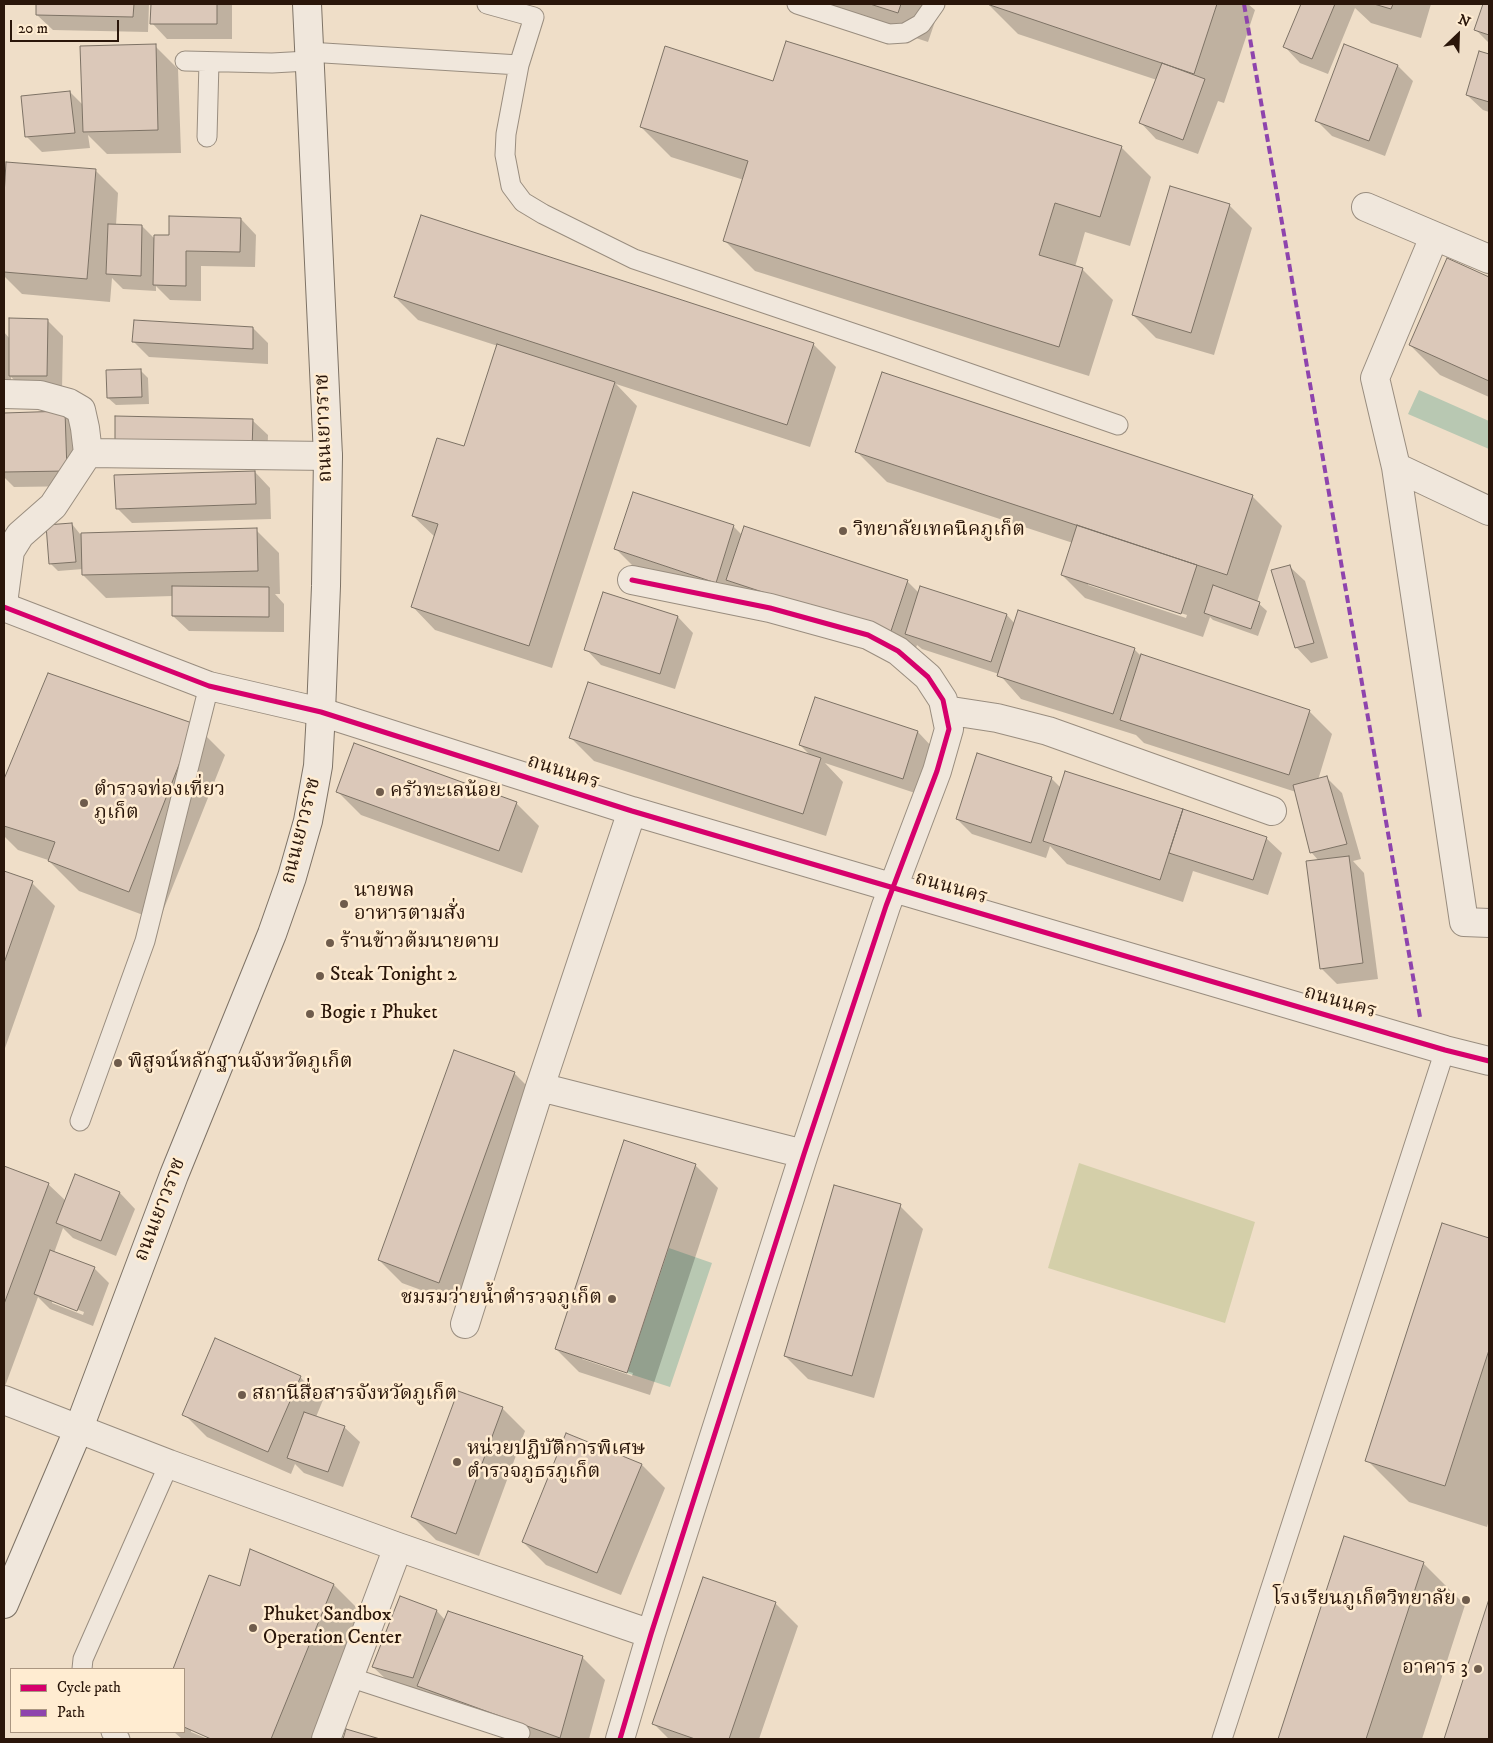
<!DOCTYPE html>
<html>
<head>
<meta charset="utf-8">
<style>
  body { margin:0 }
  #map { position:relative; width:1493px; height:1743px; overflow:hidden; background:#efdec8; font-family:"IM FELL DW Pica",serif }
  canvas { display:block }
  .frame { position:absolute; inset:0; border:5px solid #2a160a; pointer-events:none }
  .legend { position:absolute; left:10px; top:1668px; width:175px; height:65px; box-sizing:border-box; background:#ffecd1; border:1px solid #aa9681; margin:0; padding:6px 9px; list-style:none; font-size:15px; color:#2a160a }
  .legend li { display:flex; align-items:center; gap:10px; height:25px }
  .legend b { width:25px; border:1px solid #aa9681 }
  .north { position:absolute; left:1433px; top:10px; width:50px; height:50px; -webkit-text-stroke:4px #ffecd1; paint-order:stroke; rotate:24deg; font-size:14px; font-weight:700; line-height:20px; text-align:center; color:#2a160a }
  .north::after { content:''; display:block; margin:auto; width:18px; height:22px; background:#2a160a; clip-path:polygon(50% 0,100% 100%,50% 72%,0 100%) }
  .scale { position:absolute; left:10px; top:20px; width:109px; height:22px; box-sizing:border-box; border:2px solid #2a160a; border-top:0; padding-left:6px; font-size:15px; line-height:18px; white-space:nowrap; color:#2a160a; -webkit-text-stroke:4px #ffecd1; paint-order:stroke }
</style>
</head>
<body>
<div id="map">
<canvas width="1493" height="1743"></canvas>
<div class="frame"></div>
<ul class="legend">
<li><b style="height:6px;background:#d6006c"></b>Cycle path</li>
<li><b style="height:6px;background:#8e44ad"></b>Path</li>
</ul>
<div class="north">N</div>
<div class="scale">20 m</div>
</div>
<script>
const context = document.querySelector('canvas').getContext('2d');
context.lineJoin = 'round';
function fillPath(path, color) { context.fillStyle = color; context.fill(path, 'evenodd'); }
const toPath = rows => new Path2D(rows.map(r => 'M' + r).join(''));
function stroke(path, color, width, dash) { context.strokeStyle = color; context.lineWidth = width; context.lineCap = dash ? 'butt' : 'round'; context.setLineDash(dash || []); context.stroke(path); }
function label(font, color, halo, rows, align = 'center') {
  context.font = font + ' "IM FELL DW Pica","Noto Serif Thai",serif'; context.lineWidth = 5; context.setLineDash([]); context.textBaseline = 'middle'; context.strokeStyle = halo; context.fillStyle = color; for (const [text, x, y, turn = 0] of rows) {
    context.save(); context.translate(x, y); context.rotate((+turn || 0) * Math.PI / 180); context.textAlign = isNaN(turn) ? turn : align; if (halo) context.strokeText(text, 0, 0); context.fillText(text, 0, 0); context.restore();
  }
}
fillPath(toPath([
  [1079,1163,1255,1222,1225,1323,1048,1268]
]), '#d4cfa9');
fillPath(toPath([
  [1419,390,1489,421,1489,449,1408,414],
  [669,1248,712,1263,670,1387,627,1373]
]), '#b8c8b2');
fillPath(toPath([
  [38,4,149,4,148,32,53,30,37,15],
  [152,4,232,4,232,39,167,39,152,23],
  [813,4,941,4,928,42],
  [988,4,1248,4,1255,10,1224,103,1218,101,1198,154,1156,139,1141,123,1157,80,1018,34],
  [1303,4,1431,4,1421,38,1371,23,1355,8,1328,74,1300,63,1285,47],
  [1484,4,1489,4,1489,43,1476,30],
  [155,46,178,69,181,153,107,154,88,135,90,148,42,152,27,137,70,92,84,106],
  [1480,52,1489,55,1489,112,1483,110,1467,95],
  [1398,66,1413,81,1385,156,1332,136,1316,120],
  [774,82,1121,147,1151,177,1130,246,1085,232,1075,267,1083,270,1113,300,1089,376,755,271,725,241,744,180,671,157,641,127],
  [8,163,95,170,118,193,116,225,142,226,155,239,241,219,256,235,255,267,201,266,201,301,170,300,156,286,156,291,123,289,112,278,110,302,22,294,4,276,4,212],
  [1229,205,1252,228,1214,355,1156,338,1133,315],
  [1448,260,1489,279,1489,397,1440,375,1410,345],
  [395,297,813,344,836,367,810,447,616,384,637,406,552,668,435,630,412,606,435,537,413,516,465,448,498,346,418,320],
  [47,320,63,336,62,390,26,391,11,377,11,387,4,387,4,332,10,339],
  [253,328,268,343,268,364,149,357,134,342],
  [140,370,148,378,149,404,116,405,108,398],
  [65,413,80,428,82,486,14,487,4,477,4,415],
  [252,420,268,435,267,465,131,462],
  [857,452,1252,496,1282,526,1257,602,1267,611,1258,636,1213,620,1210,617,1203,637,1085,598,1062,575,1073,543,887,482],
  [1088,583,1187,615,1186,618,1088,585],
  [255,472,270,488,271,519,132,523,117,508],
  [634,494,734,527,742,535,907,581,919,593,921,587,1007,615,1015,624,1134,649,1142,657,1309,711,1332,734,1318,780,1327,778,1342,793,1361,859,1353,861,1364,873,1378,979,1337,984,1321,968,1319,861,1311,852,1296,792,1144,743,1136,735,1021,699,999,674,922,649,917,645,913,656,639,572,616,549],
  [72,524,80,534,256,530,279,553,280,594,275,594,284,604,284,632,189,631,173,616,173,596,106,598,83,575,83,569,58,571,50,563],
  [1289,566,1305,581,1328,658,1311,663,1296,647],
  [678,617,693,633,675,689,601,665,586,649],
  [48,675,195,725,225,755,159,921,79,891,48,860,18,850,4,836,4,783],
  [816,698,918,732,933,748,918,794,825,763,843,782,826,836,594,761,571,738,811,756,800,745],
  [1066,772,1266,838,1282,853,1268,895,1193,871,1183,902,1067,864,1050,846,1046,858,972,834,957,819,1051,778,1061,788],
  [338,792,516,803,539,826,522,873,361,815],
  [4,873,32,883,55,906,4,1051],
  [514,1073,537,1096,462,1305,402,1283,379,1260],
  [695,1165,718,1188,650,1395,579,1372,556,1349],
  [582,1357,633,1373,632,1376,582,1359],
  [4,1167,48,1184,66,1201,76,1176,120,1193,135,1209,116,1256,73,1238,63,1228,54,1253,94,1268,109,1283,93,1326,50,1309,38,1297,4,1389],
  [52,1300,84,1312,83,1315,52,1303],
  [900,1206,923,1229,874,1398,808,1379,785,1356],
  [1443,1224,1489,1240,1489,1520,1487,1527,1409,1502,1367,1460],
  [300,1377,323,1400,316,1417,344,1427,360,1442,343,1487,304,1473,295,1464,291,1474,207,1437,184,1414],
  [502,1408,525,1431,479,1556,436,1540,413,1517],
  [642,1465,665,1488,621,1595,546,1565,523,1542],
  [1345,1538,1423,1563,1465,1605,1422,1739,1279,1739],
  [250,1551,334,1585,364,1615,313,1739,214,1739,191,1729,191,1732,208,1739,182,1739,174,1732,184,1732,184,1669,174,1669,210,1577,240,1588],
  [401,1598,437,1611,445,1620,582,1657,605,1680,589,1739,526,1739,441,1708,424,1691,389,1682,373,1667],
  [1489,1602,1489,1739,1446,1739],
  [775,1603,798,1626,759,1739,669,1739,654,1724]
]), '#0003');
const building = toPath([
  [36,4,134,4,133,17,36,15,36,4],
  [151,4,217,4,217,24,150,24,151,4],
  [870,4,901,4,898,13,870,4],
  [987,4,1217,4,1194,74,987,4],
  [1301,4,1335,4,1312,59,1283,47,1301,4],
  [1374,4,1393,4,1391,9,1374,4],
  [1483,4,1489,4,1489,35,1474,30,1483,4],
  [786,41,1122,146,1100,217,1055,203,1039,255,1083,268,1059,347,723,241,748,161,640,127,665,46,773,81,786,41],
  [156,44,158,130,83,132,80,46,156,44],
  [1344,44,1398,65,1369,141,1315,121,1344,44],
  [1479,51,1489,54,1489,102,1466,95,1479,51],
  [1162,63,1205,79,1183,140,1139,123,1162,63],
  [70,91,75,133,25,137,21,96,70,91],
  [6,162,96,169,87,279,4,272,4,196,6,162],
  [1170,186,1230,204,1191,333,1132,315,1170,186],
  [421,215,814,343,787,425,394,297,421,215],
  [169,216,241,218,240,252,186,251,186,286,153,285,154,235,169,235,169,216],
  [108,224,142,225,141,276,106,274,108,224],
  [1447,258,1489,277,1489,381,1409,345,1447,258],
  [9,318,48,319,47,376,9,376,9,318],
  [134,320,253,327,253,349,132,342,134,320],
  [497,344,615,382,529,646,411,607,438,524,412,516,437,438,464,446,497,344],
  [141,369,142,397,107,398,106,370,141,369],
  [882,372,1253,495,1227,575,855,452,882,372],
  [65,411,67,471,4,472,4,413,65,411],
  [115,416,253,419,252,450,115,447,115,416],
  [255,471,256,504,116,509,114,475,255,471],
  [633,492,734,525,716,583,614,549,633,492],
  [72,523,76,562,49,564,46,525,72,523],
  [1077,525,1197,565,1181,614,1061,575,1077,525],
  [744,526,908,580,890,634,726,580,744,526],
  [257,528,258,571,82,575,81,533,257,528],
  [1290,565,1314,643,1295,648,1271,570,1290,565],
  [1213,585,1260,602,1251,629,1204,613,1213,585],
  [172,586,269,587,269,617,172,616,172,586],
  [920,586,1007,614,991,662,905,634,920,586],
  [603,592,678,616,660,674,584,650,603,592],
  [1018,610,1135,648,1113,714,997,676,1018,610],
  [1141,654,1310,710,1289,775,1120,720,1141,654],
  [48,673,195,724,129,892,48,861,55,842,4,826,4,779,48,673],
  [588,682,821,758,803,814,569,738,588,682],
  [815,697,918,731,903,779,799,745,815,697],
  [354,743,517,802,499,851,336,792,354,743],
  [977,753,1052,777,1031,843,956,819,977,753],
  [1065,771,1183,809,1160,880,1043,841,1065,771],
  [1327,776,1347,844,1310,853,1293,785,1327,776],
  [1183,809,1267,837,1253,880,1169,853,1183,809],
  [1349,856,1363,963,1320,969,1306,861,1349,856],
  [4,871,33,881,4,963,4,871],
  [454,1050,515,1072,439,1283,378,1260,454,1050],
  [624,1140,696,1164,627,1373,555,1349,624,1140],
  [4,1166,49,1183,4,1304,4,1166],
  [75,1174,120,1192,101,1241,56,1223,75,1174],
  [834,1185,901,1204,852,1376,784,1356,834,1185],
  [1442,1223,1489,1238,1489,1350,1445,1486,1365,1461,1442,1223],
  [50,1250,95,1267,77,1311,34,1294,50,1250],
  [215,1338,301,1376,268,1452,182,1415,215,1338],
  [458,1391,503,1407,456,1534,411,1517,458,1391],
  [304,1412,345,1426,328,1472,287,1458,304,1412],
  [566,1433,642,1464,597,1573,522,1542,566,1433],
  [1344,1536,1424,1562,1366,1739,1278,1739,1344,1536],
  [250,1549,334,1584,271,1739,211,1739,184,1727,184,1669,173,1669,209,1575,240,1586,250,1549],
  [703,1577,776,1602,729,1739,695,1739,652,1724,703,1577],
  [400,1596,437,1610,413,1678,372,1667,400,1596],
  [1489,1599,1489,1739,1444,1739,1489,1599],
  [448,1611,583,1656,560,1738,417,1686,448,1611],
  [346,1729,380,1739,343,1739,346,1729]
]);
fillPath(building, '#dbc8b9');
stroke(building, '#7d7265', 1);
const service = toPath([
  [487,4,534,17,519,65,506,134,505,155,511,186,523,202,543,214,634,259,885,344,1118,425],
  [797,4,889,34,905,33,921,24,935,4],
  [308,52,519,65],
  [185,61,272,63,308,61],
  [207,137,209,62],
  [80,1121,145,941,209,686],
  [82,1669,83,1659,169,1464],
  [349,1677,520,1733],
  [111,1732,120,1739],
  [1222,1739,1445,1050]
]);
const minor = toPath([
  [1366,207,1489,259],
  [1434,237,1375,378,1396,467,1464,922,1489,923],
  [4,394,40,395,69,403,81,410,85,428,88,453,328,456],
  [1396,467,1489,511],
  [4,596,10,551,20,535,53,506,88,453],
  [4,607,209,686,321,712,632,811,1445,1050,1489,1061],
  [945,710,997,718,1048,731,1272,811],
  [540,1087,804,1154],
  [465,1324,540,1087,632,811],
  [4,1400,169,1464,398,1547,651,1634],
  [326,1739,398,1547],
  [620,1739,651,1634,804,1154,886,906,937,771,949,729,943,700,928,677,898,651,868,635,770,608,632,580]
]);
const secondary = toPath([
  [4,1604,79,1428,174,1175,272,934,292,877,308,821,318,766,321,712,326,586,328,456,307,4]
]);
stroke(service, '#998d7f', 21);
stroke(minor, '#998d7f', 30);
stroke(secondary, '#7d7265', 30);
stroke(service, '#f0e7dc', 19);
stroke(minor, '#f0e7dc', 28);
stroke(secondary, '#f0e7dc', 28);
stroke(toPath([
  [1244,4,1420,1017]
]), '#8e44ad', 4, [8, 4]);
stroke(toPath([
  [4,607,209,686,321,712,632,811,1445,1050,1489,1061],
  [620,1739,651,1634,804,1154,886,906,937,771,949,729,943,700,928,677,898,651,868,635,770,608,632,580]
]), '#d6006c', 5);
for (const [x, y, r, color] of [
  [843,531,5,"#6f5c4c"],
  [380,792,5,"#6f5c4c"],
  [84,803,5,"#6f5c4c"],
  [344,904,5,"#6f5c4c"],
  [330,943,5,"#6f5c4c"],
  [320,976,5,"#6f5c4c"],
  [310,1014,5,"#6f5c4c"],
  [118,1063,5,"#6f5c4c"],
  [612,1299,5,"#6f5c4c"],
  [242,1395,5,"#6f5c4c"],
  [457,1462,5,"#6f5c4c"],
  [1466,1600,5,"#6f5c4c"],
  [253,1628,5,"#6f5c4c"],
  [1478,1669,5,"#6f5c4c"]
]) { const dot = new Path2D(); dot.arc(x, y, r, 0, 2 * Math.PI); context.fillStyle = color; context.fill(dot); stroke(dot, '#ffecd1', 2); }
label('20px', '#2a160a', '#ffecd1', [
  ["ถนนเยาวราช",325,428,-92],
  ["ถนนนคร",563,773,18],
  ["ถนนเยาวราช",302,831,-76],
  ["ถนนนคร",951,889,16],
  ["ถนนนคร",1340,1003,16],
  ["ถนนเยาวราช",161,1210,-69]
]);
label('20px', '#2a160a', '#ffecd1', [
  ["วิทยาลัยเทคนิคภูเก็ต",853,531],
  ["ตำรวจท่องเที่ยว",94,791],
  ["ภูเก็ต",94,814],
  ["ครัวทะเลน้อย",390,792],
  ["นายพล",354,892],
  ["อาหารตามสั่ง",354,915],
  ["ร้านข้าวต้มนายดาบ",340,943],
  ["Steak Tonight 2",330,976],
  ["Bogie 1 Phuket",320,1014],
  ["พิสูจน์หลักฐานจังหวัดภูเก็ต",128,1063],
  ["ชมรมว่ายน้ำตำรวจภูเก็ต",602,1299,"right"],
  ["สถานีสื่อสารจังหวัดภูเก็ต",252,1395],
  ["หน่วยปฏิบัติการพิเศษ",467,1450],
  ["ตำรวจภูธรภูเก็ต",467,1473],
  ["โรงเรียนภูเก็ตวิทยาลัย",1456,1600,"right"],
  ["Phuket Sandbox",263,1616],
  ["Operation Center",263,1639],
  ["อาคาร 3",1468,1669,"right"]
], 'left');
</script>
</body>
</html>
